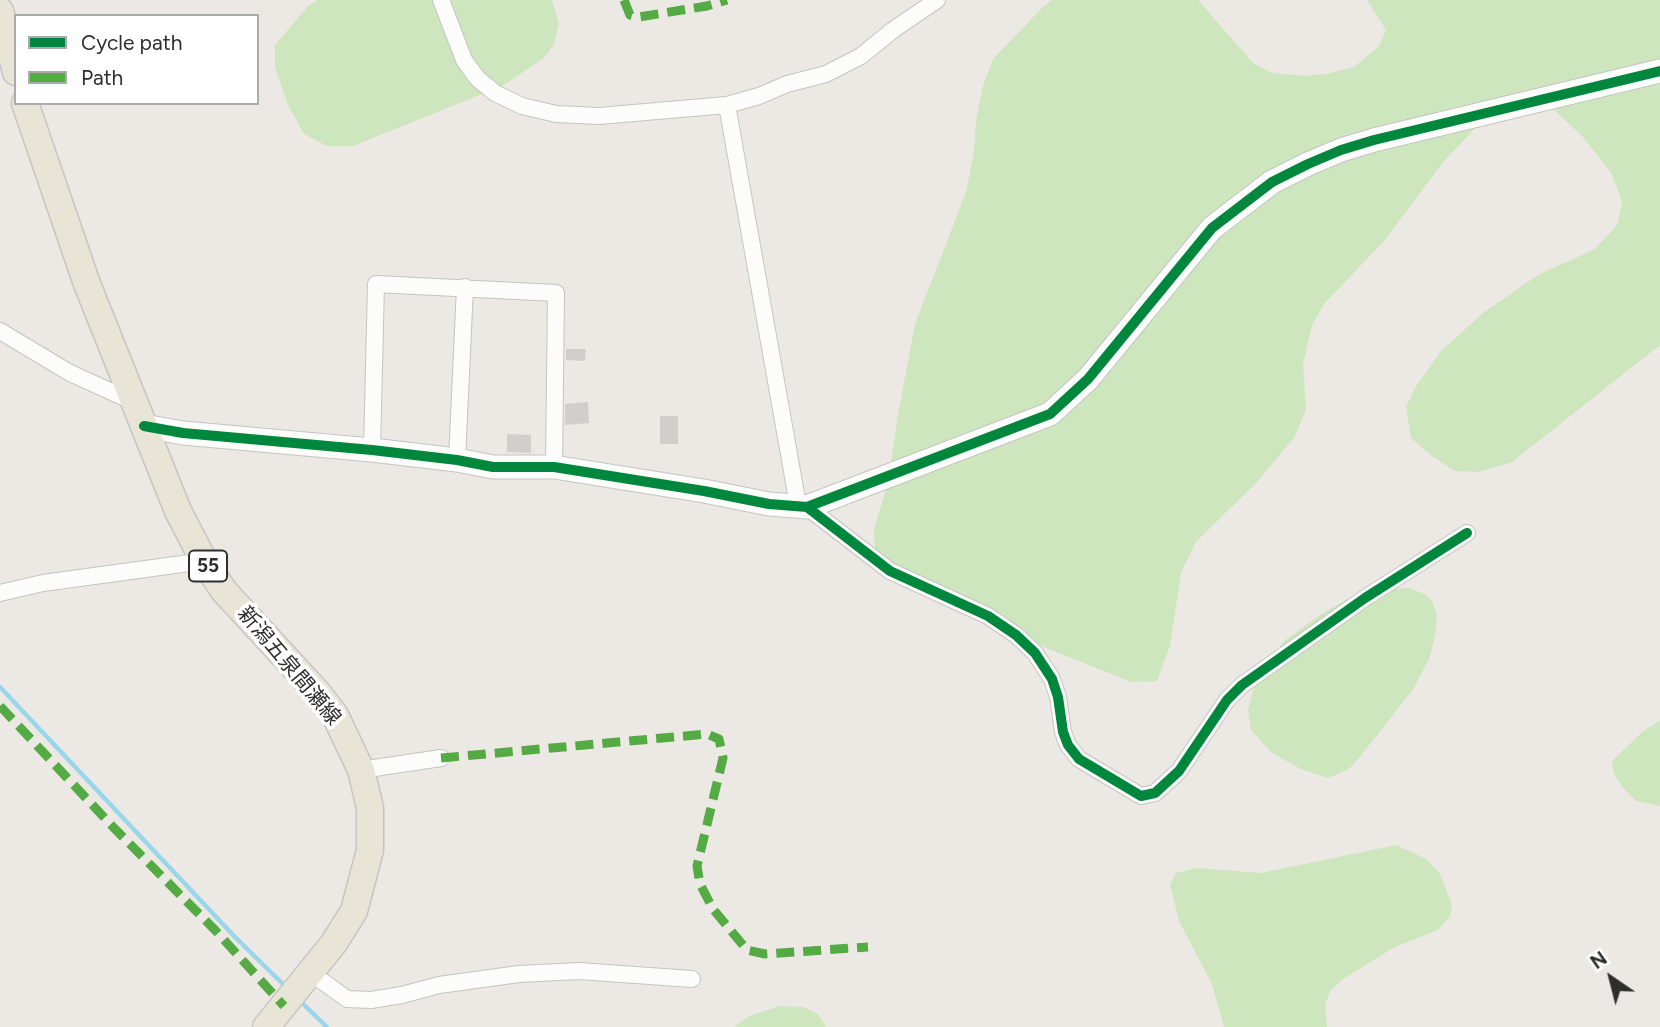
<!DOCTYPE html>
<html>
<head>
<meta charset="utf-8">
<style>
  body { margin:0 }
  #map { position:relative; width:1660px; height:1027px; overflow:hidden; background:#ece8e4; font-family:Figtree,sans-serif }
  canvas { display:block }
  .legend { position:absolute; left:14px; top:14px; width:245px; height:91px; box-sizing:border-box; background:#fff; border:2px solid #ababab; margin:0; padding:9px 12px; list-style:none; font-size:21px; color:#2e2e2e }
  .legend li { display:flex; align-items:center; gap:14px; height:35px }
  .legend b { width:35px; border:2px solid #ababab }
  .north { position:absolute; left:1576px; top:943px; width:70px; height:70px; -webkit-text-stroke:5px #fff; paint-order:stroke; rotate:325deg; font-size:19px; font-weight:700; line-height:28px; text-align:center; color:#2e2e2e }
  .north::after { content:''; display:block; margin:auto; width:24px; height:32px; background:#2e2e2e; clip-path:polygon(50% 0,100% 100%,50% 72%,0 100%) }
</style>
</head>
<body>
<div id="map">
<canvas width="1660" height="1027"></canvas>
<ul class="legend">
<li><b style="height:9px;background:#00873e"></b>Cycle path</li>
<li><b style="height:9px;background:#54ab44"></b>Path</li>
</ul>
<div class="north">N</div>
</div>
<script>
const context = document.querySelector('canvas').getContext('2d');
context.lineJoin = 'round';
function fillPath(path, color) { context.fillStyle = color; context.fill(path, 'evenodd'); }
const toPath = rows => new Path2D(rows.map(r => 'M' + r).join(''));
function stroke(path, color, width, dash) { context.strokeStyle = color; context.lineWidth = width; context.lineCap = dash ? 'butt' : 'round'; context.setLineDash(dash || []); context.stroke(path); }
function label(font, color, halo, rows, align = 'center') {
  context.font = font + ' Figtree,"Noto Sans JP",sans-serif'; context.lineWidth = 7; context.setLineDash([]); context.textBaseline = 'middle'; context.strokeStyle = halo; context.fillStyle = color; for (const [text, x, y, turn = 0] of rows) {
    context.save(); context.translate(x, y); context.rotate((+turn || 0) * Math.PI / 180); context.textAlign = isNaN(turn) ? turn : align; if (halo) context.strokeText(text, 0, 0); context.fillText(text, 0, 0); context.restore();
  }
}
fillPath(toPath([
  [317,0,552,0,559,24,554,44,544,58,504,85,353,146,327,146,304,134,289,107,275,68,275,45,308,6],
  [1052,0,1198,0,1254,64,1273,73,1304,76,1326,74,1354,67,1379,46,1386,30,1367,0,1660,0,1660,345,1512,462,1478,472,1455,471,1432,456,1411,438,1406,407,1415,388,1441,351,1483,313,1538,275,1595,249,1617,225,1622,202,1612,174,1582,136,1552,108,1483,120,1443,162,1385,240,1324,304,1312,325,1303,364,1306,410,1294,438,1256,483,1196,542,1181,573,1170,646,1157,681,1131,682,1049,649,896,580,875,551,874,529,888,483,898,414,915,324,966,192,974,152,976,120,983,86,993,59,1044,6],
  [1409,588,1425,594,1432,601,1437,614,1436,630,1430,657,1414,688,1363,753,1349,769,1328,778,1301,769,1272,753,1251,730,1248,710,1256,678,1284,641,1320,615,1349,598,1379,590],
  [1660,720,1660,806,1636,801,1623,788,1614,774,1612,761,1641,733],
  [1396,845,1426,859,1439,872,1452,905,1450,916,1438,930,1395,947,1343,979,1330,991,1325,1005,1327,1027,1224,1027,1212,984,1179,921,1170,885,1176,873,1197,868,1261,873],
  [780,1006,803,1007,818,1014,826,1027,734,1027,749,1016]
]), '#cee6be');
stroke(toPath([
  [0,687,235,937,287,988],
  [300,1001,327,1027]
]), '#99d6ec', 4.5);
fillPath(toPath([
  [566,349,586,349,585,361,566,360],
  [588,402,589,423,565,425,565,404],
  [660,416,678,416,678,444,660,444],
  [507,434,531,435,531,453,507,452]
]), '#d1cecb');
const street = toPath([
  [441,0,464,60,477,78,495,93,522,106,556,114,599,116,727,105],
  [0,331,70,373,134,402],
  [372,450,376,284,556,293,554,467],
  [457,460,465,287],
  [798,505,727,105,759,96,787,84,826,74,861,56,893,30,937,0],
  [807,507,890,571,988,616,1016,635,1035,653,1052,679,1058,697,1063,732,1068,745,1079,759,1141,796,1155,793,1179,771,1227,700,1242,685,1365,598,1467,533],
  [0,593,43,583,204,561],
  [361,770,441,758],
  [311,973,347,999,371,1000,402,995,439,985,519,974,579,971,692,979]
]);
const secondary = toPath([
  [144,426,183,433,372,450,457,460,493,467,554,467,704,491,769,504,807,507,1050,414,1088,379,1212,228,1272,182,1308,164,1341,150,1374,140,1660,71]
]);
const primary = toPath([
  [0,11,16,72],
  [25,103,87,284,178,511,204,561,224,591,318,693,335,715,361,770,370,808,370,850,354,911,334,943,266,1027]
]);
stroke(street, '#c5c4c5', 18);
stroke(secondary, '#c5c4c5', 25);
stroke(primary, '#c6c5c4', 29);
stroke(street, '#fcfcfb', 16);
stroke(secondary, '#fcfcfb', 23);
stroke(primary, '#e8e4d6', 26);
stroke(toPath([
  [624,0,630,15,639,17,707,6,727,0],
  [0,706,114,828,215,930,284,1006],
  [441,758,707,734,719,739,723,758,697,866,700,884,713,909,747,950,765,954,868,947]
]), '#54ab44', 9, [18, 9]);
stroke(toPath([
  [144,426,183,433,372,450,457,460,493,467,554,467,704,491,769,504,807,507,1050,414,1088,379,1212,228,1272,182,1308,164,1341,150,1374,140,1660,71],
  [807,507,890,571,988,616,1016,635,1035,653,1052,679,1058,697,1063,732,1068,745,1079,759,1141,796,1155,793,1179,771,1227,700,1242,685,1365,598,1467,533]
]), '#00873e', 10);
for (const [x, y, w] of [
  [208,566,38]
]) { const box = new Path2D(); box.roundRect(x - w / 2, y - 15.5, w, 31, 5); context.fillStyle = '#fff'; context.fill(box); stroke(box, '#2e2e2e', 2); }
label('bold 19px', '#2e2e2e', null, [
  ["55",208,566]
]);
label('21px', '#2e2e2e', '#fff', [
  ["新潟五泉間瀬線",289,666,50]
]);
</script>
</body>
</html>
